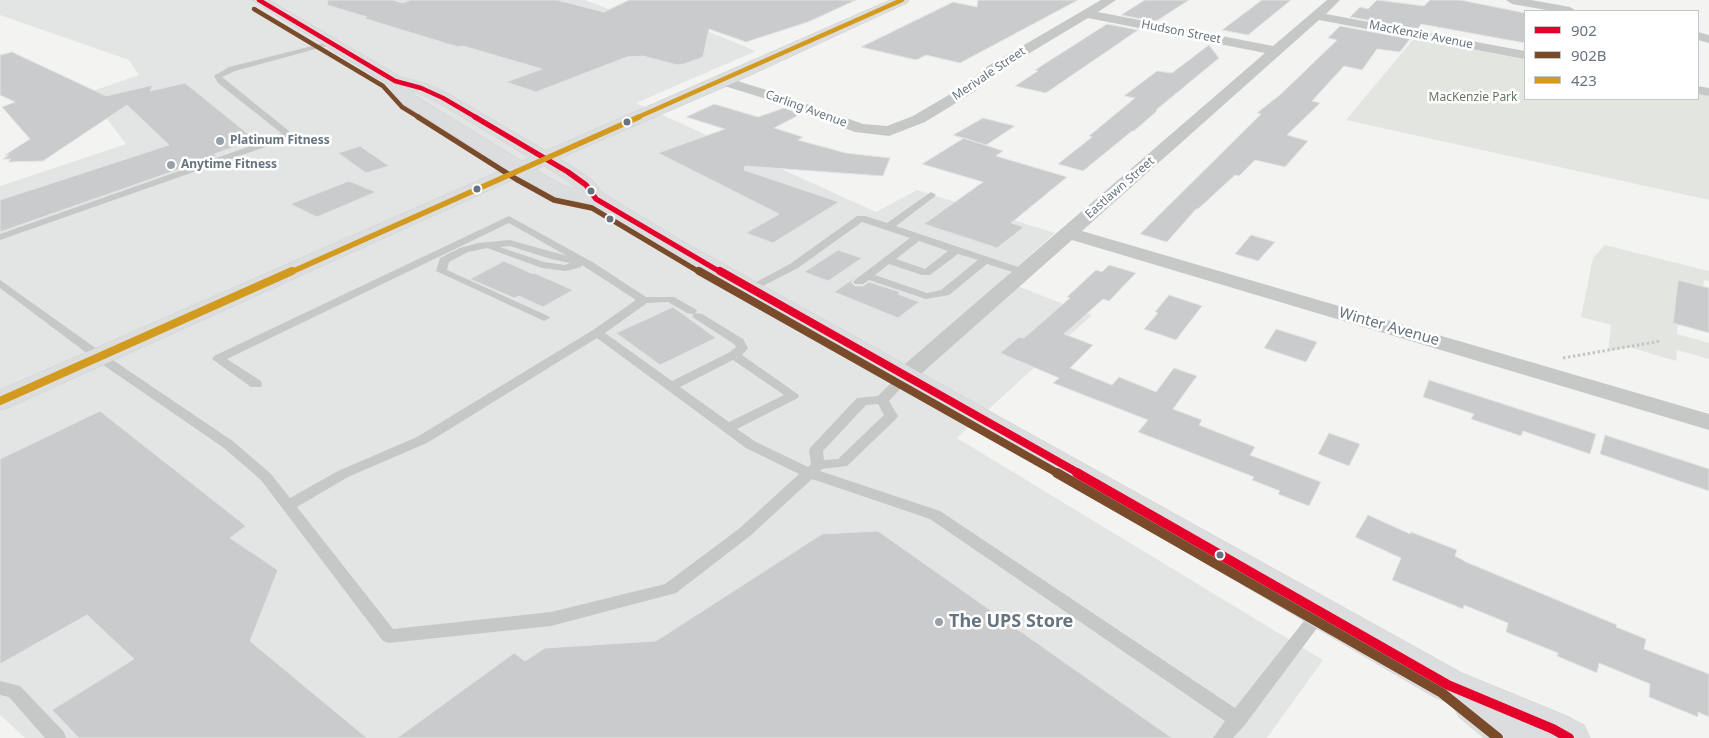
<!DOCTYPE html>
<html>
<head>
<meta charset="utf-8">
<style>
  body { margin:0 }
  #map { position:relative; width:1709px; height:738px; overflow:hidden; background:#f3f4f2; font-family:"Noto Sans",sans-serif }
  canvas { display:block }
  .legend { position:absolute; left:1524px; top:10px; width:175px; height:90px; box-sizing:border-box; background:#fff; border:1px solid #c2c7cc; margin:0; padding:6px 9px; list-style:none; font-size:15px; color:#67747f }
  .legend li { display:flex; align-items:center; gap:10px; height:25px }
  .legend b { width:25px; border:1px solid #c2c7cc }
</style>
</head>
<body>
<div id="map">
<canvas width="1709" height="738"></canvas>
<ul class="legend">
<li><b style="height:6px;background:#e4002b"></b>902</li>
<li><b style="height:6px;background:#7a4b2a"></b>902B</li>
<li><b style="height:6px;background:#d39a20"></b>423</li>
</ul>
</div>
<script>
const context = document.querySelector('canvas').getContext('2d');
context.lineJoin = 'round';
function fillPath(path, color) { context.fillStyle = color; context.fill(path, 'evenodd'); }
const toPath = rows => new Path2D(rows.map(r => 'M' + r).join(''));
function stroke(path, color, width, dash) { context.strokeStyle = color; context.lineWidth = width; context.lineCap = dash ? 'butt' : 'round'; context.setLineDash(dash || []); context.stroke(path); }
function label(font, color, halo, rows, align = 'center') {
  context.font = font + ' "Noto Sans",sans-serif'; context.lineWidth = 5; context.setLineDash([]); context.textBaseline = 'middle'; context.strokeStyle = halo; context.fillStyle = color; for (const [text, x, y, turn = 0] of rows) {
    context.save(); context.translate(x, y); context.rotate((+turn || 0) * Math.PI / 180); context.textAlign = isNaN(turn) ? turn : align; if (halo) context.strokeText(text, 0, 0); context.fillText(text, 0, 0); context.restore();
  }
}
fillPath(toPath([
  [0,0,585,0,653,26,680,20,756,51,636,103,876,212,917,190,1055,233,1002,280,1092,315,957,438,1323,660,1267,738,25,738,0,715,0,186,126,144,87,93,139,75,129,60,0,15]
]), '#e3e5e5');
fillPath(toPath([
  [1416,36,1525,58,1525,99,1698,99,1698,93,1709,95,1709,200,1346,120],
  [1605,245,1709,271,1709,281,1704,280,1703,289,1680,283,1677,334,1709,343,1709,359,1677,350,1676,361,1629,347,1608,351,1611,325,1581,317,1593,258]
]), '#e2e5e0');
const building = toPath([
  [328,0,393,0,402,3,411,0,557,0,604,12,629,0,856,0,808,22,746,42,709,29,703,57,684,64,677,65,643,56,627,57,536,92,506,82,542,69,463,46,458,47,363,18,367,17,327,5,328,0],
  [978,0,1078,0,960,63,926,55,916,60,861,47,953,2,977,7,978,0],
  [1145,0,1189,0,1158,20,1152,21,1121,15,1145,0],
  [1262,0,1291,0,1248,35,1222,30,1262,0],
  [1377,0,1424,6,1430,0,1460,0,1525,13,1525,43,1421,24,1418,29,1350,17,1360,7,1368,9,1377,0],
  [1107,24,1138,30,1046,93,1015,86,1038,71,1035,70,1107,24],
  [1340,26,1410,39,1400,52,1377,49,1362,70,1344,66,1312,101,1320,103,1287,135,1308,141,1285,167,1255,160,1239,176,1235,175,1198,209,1196,209,1167,242,1140,234,1261,114,1257,113,1281,94,1337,40,1328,38,1340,26],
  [1209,45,1219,58,1156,110,1157,111,1134,131,1132,131,1083,171,1058,164,1092,137,1089,136,1135,98,1124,96,1157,71,1172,73,1209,45],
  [12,52,106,96,153,85,150,91,185,83,252,137,232,144,237,146,214,154,217,156,0,232,0,200,169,145,127,105,43,161,8,162,11,159,3,159,9,155,5,155,30,139,2,107,15,102,0,95,0,55,12,52],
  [714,104,758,117,784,108,795,112,797,116,774,128,803,137,798,140,846,153,890,158,883,176,745,166,744,170,839,202,773,243,746,233,779,214,658,153,725,129,686,117,714,104],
  [983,118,1015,126,986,145,953,135,983,118],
  [964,138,1003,151,996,156,1067,177,1011,223,1024,227,997,248,924,224,983,182,922,164,964,138],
  [360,146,389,166,366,173,338,153,360,146],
  [349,181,376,192,317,217,290,204,349,181],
  [1251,235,1275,242,1258,261,1235,254,1251,235],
  [838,250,862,258,828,281,804,272,838,250],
  [504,261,533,274,534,273,573,290,543,307,519,296,514,298,470,279,504,261],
  [1109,265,1136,273,1109,301,1103,299,1064,334,1093,345,1070,368,1112,385,1119,377,1156,392,1174,368,1197,376,1173,409,1202,420,1199,425,1255,447,1250,455,1321,482,1309,506,1278,494,1280,491,1252,480,1254,477,1138,432,1148,420,1053,383,1059,378,1000,353,1019,337,1024,338,1070,298,1067,297,1096,270,1102,272,1109,265],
  [856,277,851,282,855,286,863,286,869,282,900,292,898,294,919,302,898,318,834,292,856,277],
  [1678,280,1709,288,1709,333,1673,323,1678,280],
  [1169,295,1202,306,1176,340,1144,329,1158,313,1155,312,1169,295],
  [673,307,716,338,660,365,616,333,673,307],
  [1276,329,1317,342,1306,362,1264,348,1276,329],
  [1429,380,1596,434,1590,454,1523,431,1521,436,1471,419,1474,414,1423,397,1429,380],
  [100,411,246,526,230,538,278,570,250,641,367,738,79,738,52,710,134,659,87,615,0,664,0,459,100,411],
  [1329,433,1360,444,1349,466,1318,454,1329,433],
  [1605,435,1709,469,1709,491,1600,454,1605,435],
  [1368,515,1410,534,1411,532,1457,550,1455,556,1466,562,1617,625,1616,627,1646,639,1644,649,1709,674,1709,717,1698,712,1698,717,1649,697,1650,684,1599,663,1597,673,1557,656,1558,653,1506,632,1508,623,1464,605,1463,609,1392,580,1401,558,1355,537,1368,515],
  [878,531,1172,738,397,738,514,653,525,661,545,648,656,641,822,534,878,531]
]);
fillPath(building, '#cacbcc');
stroke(building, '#e2e3e2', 1);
const secondary = toPath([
  [890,0,909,0,907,3,729,85,574,152,10,407,0,410,0,390,890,0]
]);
const primary = toPath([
  [252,0,269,0,401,77,427,84,449,94,575,168,593,181,604,194,684,242,1462,673,1567,716,1584,725,1590,738,1484,738,1459,717,1453,705,1434,697,866,364,668,252,589,204,551,195,537,187,402,103,389,85,252,0],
  [411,90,437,102,561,176,578,189,565,186,551,179,414,95,411,90]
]);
stroke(secondary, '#d0d1d1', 1);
stroke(primary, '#cfd1d0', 1);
stroke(toPath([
  [1563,358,1661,341]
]), '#c4c5c6', 3, [2.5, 2.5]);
fillPath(toPath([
  [332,41,336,43,334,44,235,71,222,77,289,131,289,135,282,141,0,240,0,234,276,137,281,133,218,83,214,76,229,67,332,41],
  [931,192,936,195,934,197,896,226,1027,270,1028,272,1027,274,1019,274,987,264,949,295,926,299,869,280,863,284,855,284,853,282,855,280,910,238,862,222,798,268,755,290,747,290,745,288,790,264,857,216,865,216,887,223,931,192],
  [919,241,948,251,925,269,896,259,919,241],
  [958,254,978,260,941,290,927,293,875,275,889,264,922,275,930,275,958,254],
  [509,216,594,263,646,297,674,297,695,309,697,311,695,313,702,314,743,339,748,348,742,355,799,395,798,398,737,429,756,442,808,467,811,464,809,450,811,447,857,398,878,396,902,372,910,372,912,375,910,378,889,401,898,416,896,419,847,466,822,469,820,471,940,511,1235,708,1315,607,1321,606,1327,607,1329,612,1244,726,1233,738,1213,738,1225,721,930,519,812,479,750,536,676,593,551,626,389,643,383,641,261,480,224,448,96,360,0,288,0,280,104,354,234,442,271,474,290,498,338,471,417,437,593,330,636,300,582,265,581,267,566,271,542,268,487,248,468,252,449,262,447,270,548,316,550,318,544,321,436,271,440,258,460,248,478,243,510,240,567,256,509,223,227,359,261,381,262,384,261,387,251,387,212,359,214,356,509,216],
  [510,246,551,259,570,263,565,265,544,262,500,247,510,246],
  [668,302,687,313,694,314,692,316,694,318,734,344,736,347,730,352,672,381,605,333,647,303,668,302],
  [597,338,746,448,799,474,740,528,665,584,551,612,393,629,297,507,348,477,427,443,597,338],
  [733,360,784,395,729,422,680,387,733,360],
  [878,404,884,415,838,459,824,460,823,451,866,405,878,404],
  [0,681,20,686,64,732,66,738,45,738,9,697,0,695,0,681]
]), '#c6c8c8');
fillPath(toPath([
  [1101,0,1116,0,1098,12,1273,46,1327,0,1340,0,1326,14,1525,51,1525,59,1319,20,1082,231,1709,414,1709,430,1072,240,914,380,906,382,898,380,894,375,898,370,1265,53,1088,18,998,72,974,92,925,122,889,136,855,132,763,98,718,84,716,81,718,78,728,78,773,92,863,124,887,126,913,116,964,86,988,66,1101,0],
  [1506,0,1531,0,1570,7,1576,11,1552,11,1512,4,1506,0],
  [1698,32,1709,35,1709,43,1698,40,1698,32],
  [1698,86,1709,88,1709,96,1698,94,1698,86]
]), '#c6c8c8');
fillPath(secondary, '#dcddde');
fillPath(primary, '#dcddde');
stroke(toPath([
  [259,0,395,81,421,88,443,98,477,118]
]), '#e4002b', 4.5);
stroke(toPath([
  [475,117,568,172,586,185,596,199,722,273]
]), '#e4002b', 5.5);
stroke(toPath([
  [720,271,1080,474]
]), '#e4002b', 8);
stroke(toPath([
  [1077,473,1448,685,1553,729,1569,738]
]), '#e4002b', 10);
stroke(toPath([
  [254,9,383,86,402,107,420,118]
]), '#7a4b2a', 4.5);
stroke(toPath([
  [418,117,516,179,554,200,592,208,701,273]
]), '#7a4b2a', 5.5);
stroke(toPath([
  [699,271,1059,474]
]), '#7a4b2a', 8);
stroke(toPath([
  [1057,473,1442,693,1498,738]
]), '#7a4b2a', 10);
stroke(toPath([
  [636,118,902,0]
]), '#d39a20', 4.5);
stroke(toPath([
  [289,273,639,117]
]), '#d39a20', 5.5);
stroke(toPath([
  [0,401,292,271]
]), '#d39a20', 8);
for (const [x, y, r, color] of [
  [627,122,4.5,"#67747f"],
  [220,141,5,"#98a1a7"],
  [171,165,5,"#98a1a7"],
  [477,189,4.5,"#67747f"],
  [591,191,4.5,"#67747f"],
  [610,219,4.5,"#67747f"],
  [1220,555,4.5,"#67747f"],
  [939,622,5,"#98a1a7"]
]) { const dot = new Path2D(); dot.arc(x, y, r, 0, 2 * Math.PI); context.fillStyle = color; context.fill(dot); stroke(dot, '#fff', 2); }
label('12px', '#67747f', '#fff', [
  ["Hudson Street",1181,32,11],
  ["MacKenzie Avenue",1421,35,11],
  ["Merivale Street",989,74,-34],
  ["Carling Avenue",806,109,20],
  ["Eastlawn Street",1120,188,-41]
]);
label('12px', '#687765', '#fff', [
  ["MacKenzie Park",1473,98]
]);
label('bold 12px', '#67747f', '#fff', [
  ["Platinum Fitness",230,141],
  ["Anytime Fitness",181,165]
], 'left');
label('15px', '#67747f', '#fff', [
  ["Winter Avenue",1389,327,16]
]);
label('bold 18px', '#67747f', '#fff', [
  ["The UPS Store",949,622]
], 'left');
</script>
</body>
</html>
